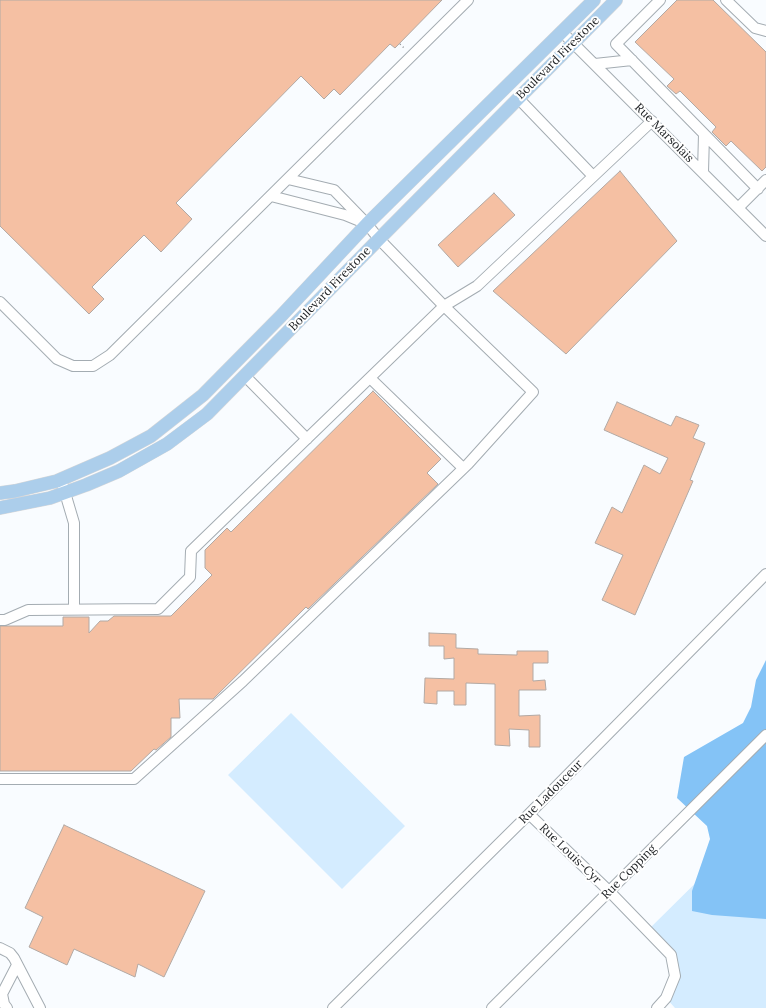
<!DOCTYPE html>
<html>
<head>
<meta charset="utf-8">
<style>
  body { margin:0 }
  canvas { display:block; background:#f9fcff }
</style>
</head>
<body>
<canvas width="766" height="1008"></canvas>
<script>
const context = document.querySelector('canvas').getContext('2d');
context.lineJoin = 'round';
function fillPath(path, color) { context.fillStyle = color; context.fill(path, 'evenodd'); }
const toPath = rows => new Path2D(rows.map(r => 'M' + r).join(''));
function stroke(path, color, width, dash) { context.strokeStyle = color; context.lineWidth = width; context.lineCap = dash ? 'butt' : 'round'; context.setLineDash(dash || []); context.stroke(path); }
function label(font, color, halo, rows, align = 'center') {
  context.font = font + ' Lora,serif'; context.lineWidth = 4; context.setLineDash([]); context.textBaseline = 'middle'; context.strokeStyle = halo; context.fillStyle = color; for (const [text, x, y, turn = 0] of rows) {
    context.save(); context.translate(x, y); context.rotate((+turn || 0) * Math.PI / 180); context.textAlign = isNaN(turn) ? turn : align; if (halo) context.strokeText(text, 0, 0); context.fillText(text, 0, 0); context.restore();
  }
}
fillPath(toPath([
  [291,713,405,826,342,889,228,775],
  [737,842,766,870,766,1008,675,1008,666,998,675,976,671,955,647,931]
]), '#d4ecff');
fillPath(toPath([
  [766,660,766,919,712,915,692,911,692,891,710,839,707,826,677,798,684,757,743,723,751,707,756,680]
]), '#84c3f6');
const building = toPath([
  [0,0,442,0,395,48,390,44,340,95,334,89,324,99,301,76,176,203,192,219,161,252,144,235,92,287,104,299,89,314,0,226,0,0],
  [677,0,713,0,766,52,766,167,762,171,731,141,726,146,712,132,716,127,680,91,676,94,667,86,674,79,635,42,677,0],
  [620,171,677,241,566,354,493,291,620,171],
  [494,193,515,215,458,267,438,245,494,193],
  [373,391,441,459,427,473,438,484,308,609,306,607,213,699,179,699,180,718,171,718,171,737,156,750,154,749,131,771,0,771,0,626,63,626,63,617,89,617,89,633,100,621,108,621,114,616,171,616,212,575,205,568,205,550,227,528,231,532,373,391],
  [617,402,671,426,676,416,699,425,693,438,705,443,690,480,693,481,635,615,602,600,623,555,595,543,612,507,622,513,644,465,660,474,668,458,604,430,617,402],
  [429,633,456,634,456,648,478,649,478,654,517,655,517,651,548,651,548,663,533,663,533,681,545,680,546,690,519,690,519,716,540,715,540,747,529,747,529,730,509,729,510,746,495,745,495,684,466,683,466,705,454,705,454,691,437,691,437,704,424,703,425,678,454,679,454,658,444,659,444,646,429,646,429,633],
  [64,825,205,891,164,977,138,964,135,977,74,949,67,965,29,947,43,917,25,908,64,825]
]);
fillPath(building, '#f5c0a3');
stroke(building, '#b2a9a4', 1);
const minor = toPath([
  [660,0,616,44,758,189],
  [726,0,755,28,766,31],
  [562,32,766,236],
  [595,64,632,60],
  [518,98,593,176],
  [703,172,704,134],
  [271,196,345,215,362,222],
  [739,207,766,180],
  [0,302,57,359,73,366,93,366,110,355,468,0],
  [245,376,307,439],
  [370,378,463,468],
  [63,486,74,523,74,609],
  [0,620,5,620,28,610,158,609,190,577,191,551,444,306,477,286,652,121],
  [0,779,134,779,243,681,468,464,533,392,444,306,379,239,367,224,334,190,288,179],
  [529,814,609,891,671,955,675,976,666,998,657,1008],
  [0,948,10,953,14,958,40,1008],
  [7,1008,4,1004,2,994,17,965],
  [333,1008,529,814,766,574],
  [492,1008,766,735]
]);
const major = toPath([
  [0,493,15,491,57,481,110,458,151,436,203,395,281,316,367,224,594,0],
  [0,508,50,498,86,485,119,471,167,444,207,414,379,239,616,0]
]);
stroke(minor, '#a4acb2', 12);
stroke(major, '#d7d7d8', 14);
stroke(toPath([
  [400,44,405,49]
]), '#8b8e91', 1.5, [1, 3]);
stroke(minor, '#fff', 10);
stroke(major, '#acceeb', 13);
label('12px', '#202326', '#fff', [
  ["Boulevard Firestone",558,58,-45],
  ["Rue Marsolais",664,133,45],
  ["Boulevard Firestone",330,289,-46],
  ["Rue Ladouceur",551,792,-45],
  ["Rue Louis-Cyr",570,854,44],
  ["Rue Copping",629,872,-45]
]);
</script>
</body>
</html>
